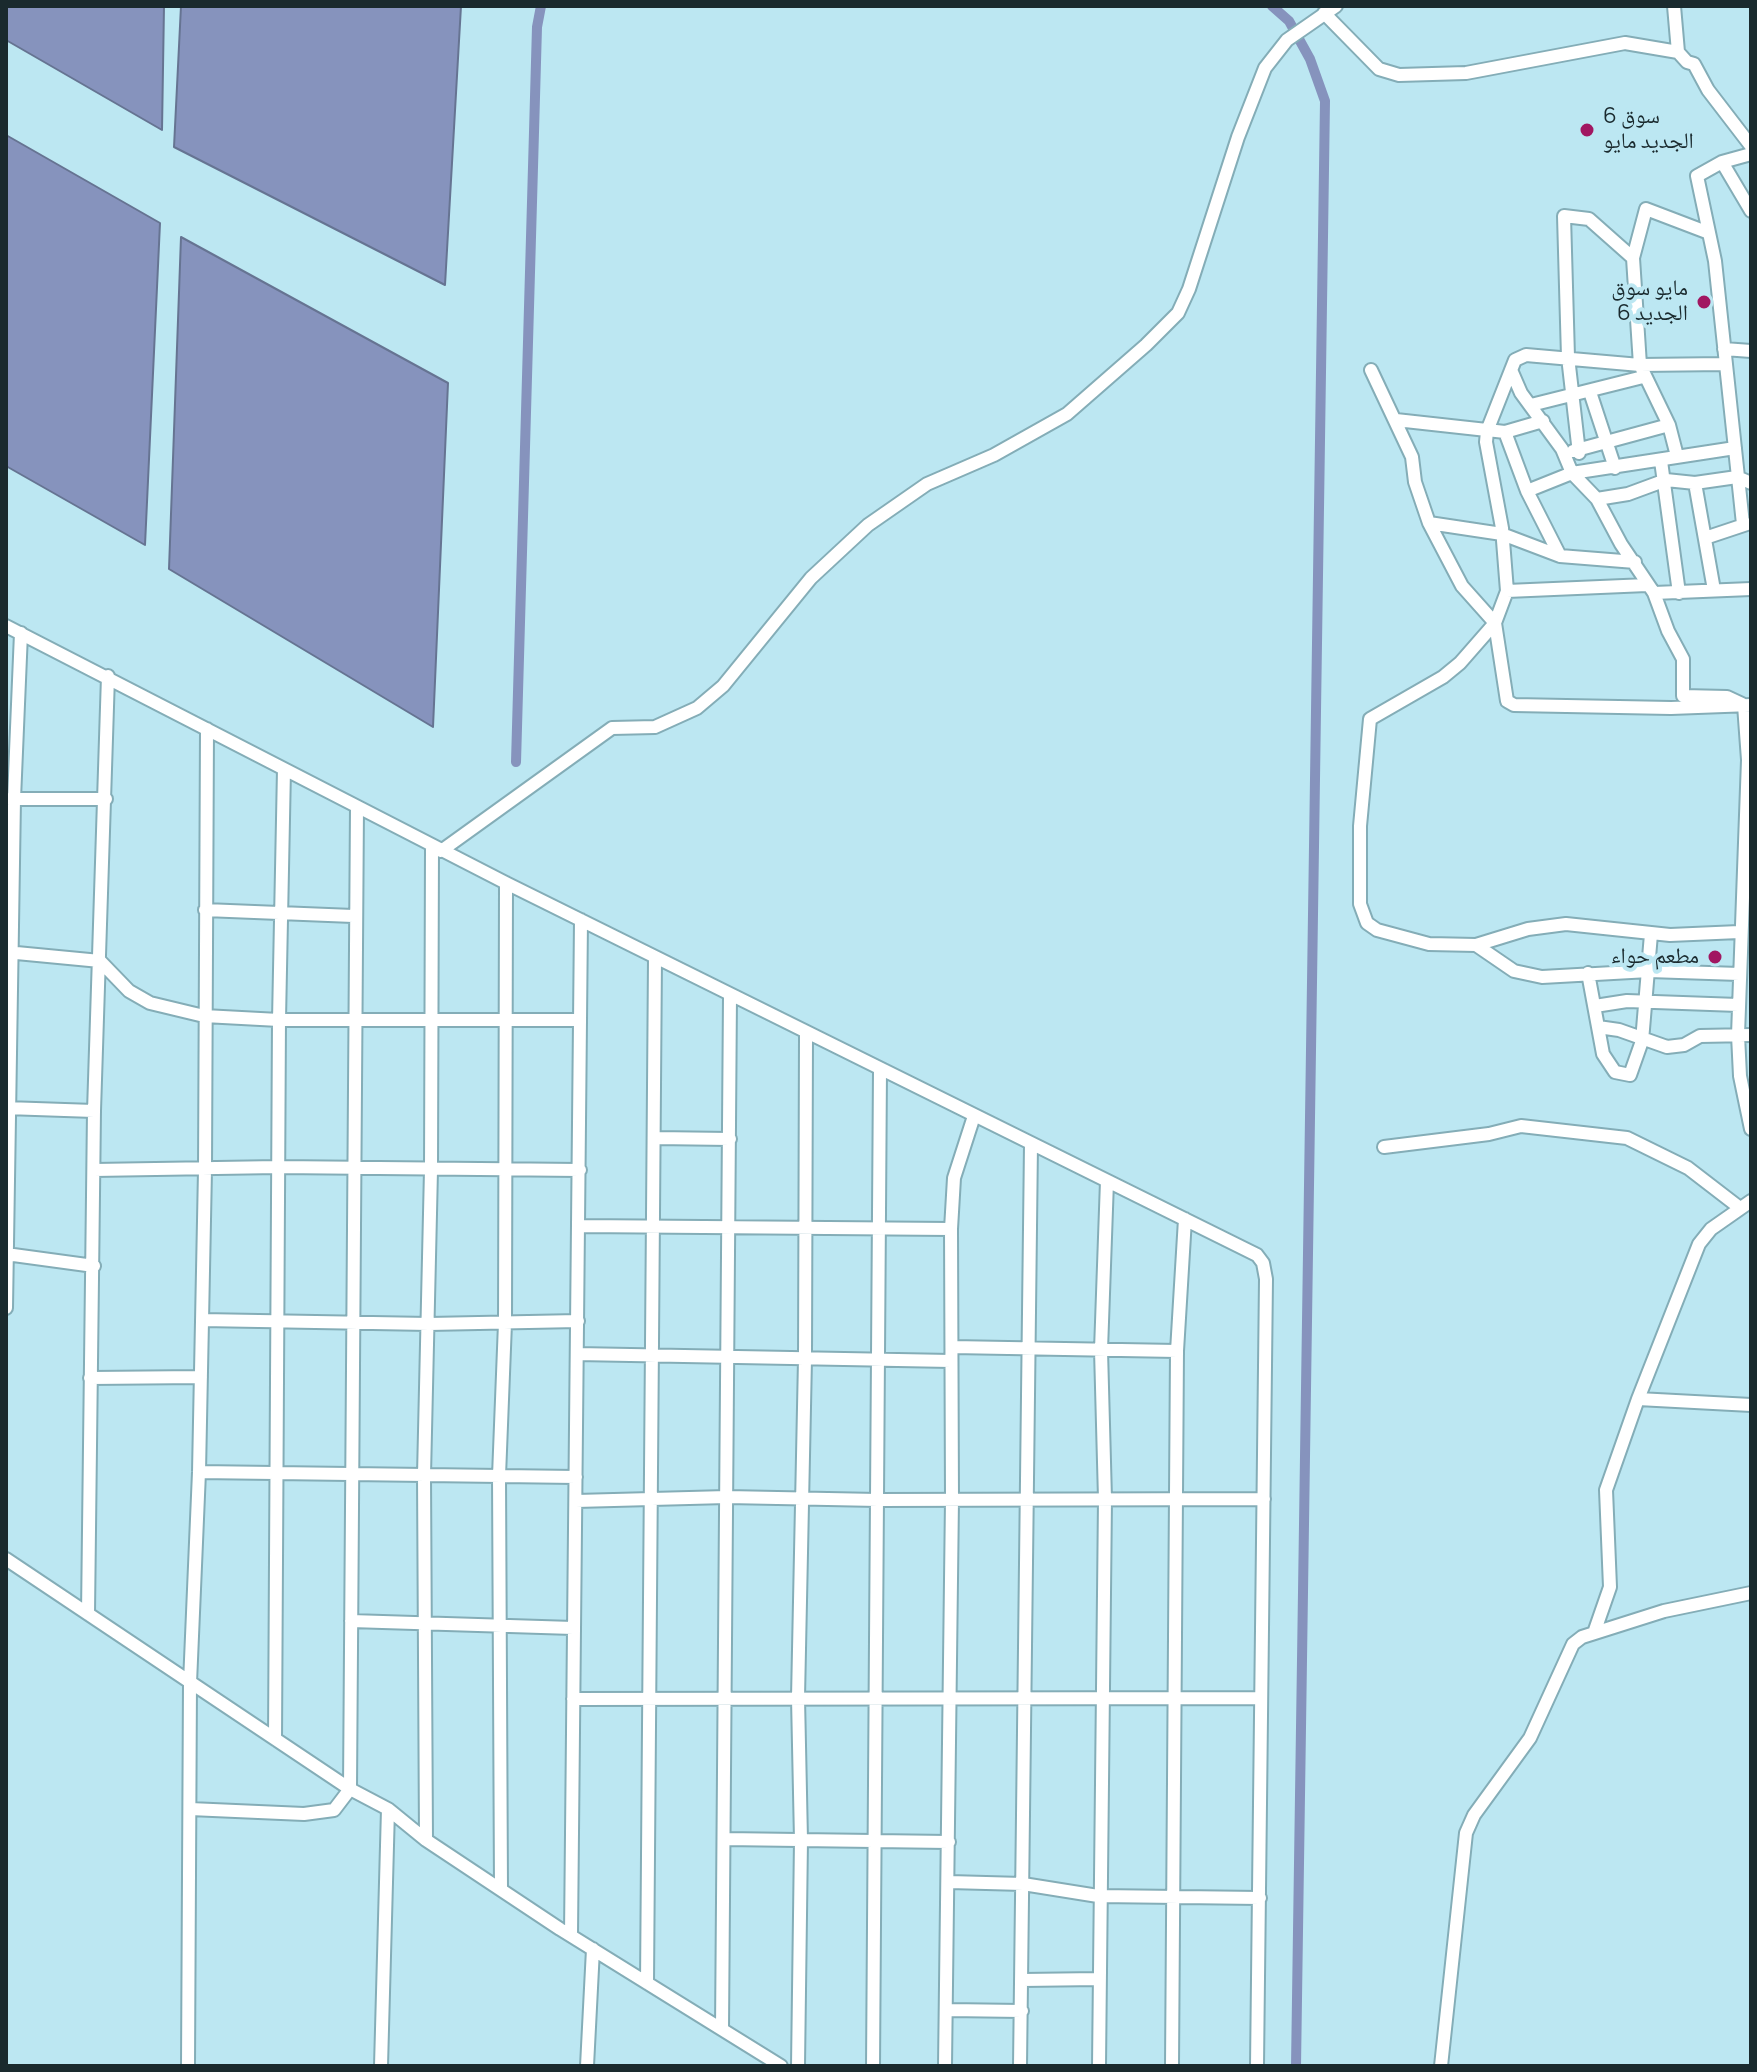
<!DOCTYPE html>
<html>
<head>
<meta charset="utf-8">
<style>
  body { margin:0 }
  #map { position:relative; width:1757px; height:2072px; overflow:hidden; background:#bce7f2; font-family:Manrope,sans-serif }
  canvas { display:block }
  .frame { position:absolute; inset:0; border:8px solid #1a2a2e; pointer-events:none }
</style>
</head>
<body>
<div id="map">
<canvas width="1757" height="2072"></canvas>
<div class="frame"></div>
</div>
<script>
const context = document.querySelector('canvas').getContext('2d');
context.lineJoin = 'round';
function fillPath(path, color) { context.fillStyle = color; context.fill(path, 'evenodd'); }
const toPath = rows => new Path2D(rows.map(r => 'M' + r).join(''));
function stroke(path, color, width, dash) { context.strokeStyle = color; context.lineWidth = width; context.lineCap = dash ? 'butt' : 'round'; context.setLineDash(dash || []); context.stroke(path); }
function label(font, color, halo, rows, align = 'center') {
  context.font = font + ' Manrope,"Noto Naskh Arabic",sans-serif'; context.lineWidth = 8; context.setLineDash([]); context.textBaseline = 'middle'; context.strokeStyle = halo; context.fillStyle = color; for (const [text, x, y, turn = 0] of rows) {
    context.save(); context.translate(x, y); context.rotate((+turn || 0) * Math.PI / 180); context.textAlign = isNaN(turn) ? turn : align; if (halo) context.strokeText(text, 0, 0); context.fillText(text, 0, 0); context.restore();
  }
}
const water = toPath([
  [6,6,164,6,162,130,6,40,6,6],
  [181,6,461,6,445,285,174,147,181,6],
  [6,135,160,223,145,545,6,466,6,135],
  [181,237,448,383,433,727,169,569,181,237]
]);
fillPath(water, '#8693bd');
stroke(water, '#667492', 2);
stroke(toPath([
  [1272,6,1289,21,1310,59,1325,101,1296,2066],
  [516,762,537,27,541,6]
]), '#8693bd', 10);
const minor = toPath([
  [1674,6,1678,52,1687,62,1694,64,1708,90,1751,146],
  [1324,13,1379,69,1399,75,1466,73,1625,43,1678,52],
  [1722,162,1751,211],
  [1724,349,1751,351],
  [1725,364,1640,365,1526,355,1515,360,1487,431,1486,442,1502,528,1507,591,1495,623,1460,663,1443,677,1370,719,1360,826,1360,904,1367,923,1377,930,1429,944,1476,945,1528,929,1566,924,1670,935,1739,932],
  [1371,370,1412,457,1415,482,1429,523,1462,586,1495,623,1507,701,1514,705,1671,708,1751,705],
  [1511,370,1521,393,1562,449,1572,473,1597,499,1621,544,1654,593,1668,631,1683,659,1683,696,1727,697,1742,704],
  [1590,392,1615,468],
  [1531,405,1643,377],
  [1396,420,1505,432,1543,421],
  [1505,432,1527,491,1560,556],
  [1573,451,1669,425],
  [1579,453,1568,357,1564,216,1589,219,1633,258],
  [1677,456,1669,425,1640,365,1633,258,1646,209,1709,233],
  [1661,461,1679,593],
  [1695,483,1714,590],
  [1527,491,1572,473,1735,448],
  [1597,499,1628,494,1666,480,1695,483,1737,477,1751,483],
  [1429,523,1502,534,1560,556,1635,562],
  [1743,524,1715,261,1697,176,1722,162,1751,154],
  [1705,538,1747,524],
  [1507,591,1647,585],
  [1654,593,1751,589],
  [6,626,506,883,1257,1255,1263,1263,1266,1279,1257,2066],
  [1744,705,1748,760,1738,1035,1740,1076,1751,1129],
  [9,799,106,799],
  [441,851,612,728,655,727,697,708,723,686,811,578,868,525,927,484,994,455,1067,414,1146,345,1178,313,1189,289,1238,137,1265,68,1287,40,1336,6],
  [205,910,353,916],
  [1476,945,1514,971,1542,977,1649,971,1739,974],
  [6,952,100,961,129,991,150,1003,204,1016,279,1020,580,1020],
  [1588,973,1603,1054,1615,1072,1630,1075,1642,1041,1651,934],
  [1595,1006,1627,1001,1738,1005],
  [1598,1027,1619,1030,1667,1047,1684,1045,1700,1036,1751,1035],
  [6,1108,94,1111],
  [655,1138,730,1139],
  [1384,1147,1489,1134,1521,1126,1627,1138,1688,1168,1740,1208],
  [94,1170,278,1167,580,1170],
  [580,1226,951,1229],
  [6,1254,94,1266],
  [6,1308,14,799,21,633],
  [202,1320,429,1324,578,1321],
  [952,1347,1177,1351],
  [577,1354,951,1361],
  [90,1378,201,1377],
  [1638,1399,1751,1405],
  [199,1472,576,1477],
  [576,1501,727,1497,878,1500,1264,1499],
  [6,1559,350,1789,388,1809,426,1840,560,1929,781,2066],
  [88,1614,94,1111,108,676],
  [351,1621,573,1628],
  [1594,1633,1610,1587,1606,1490,1638,1399,1699,1244,1711,1229,1751,1201],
  [573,1699,1261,1698],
  [275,1739,279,1020,284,769],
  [190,1809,304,1814,334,1810,350,1789,357,807],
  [724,1839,949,1842],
  [426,1840,424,1475,431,1170,432,846],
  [949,1882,1023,1884,1098,1896,1260,1898],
  [501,1889,499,1476,505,1323,506,883],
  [571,1935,581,920],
  [1022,1980,1099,1979],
  [647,1983,655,958],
  [948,2010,1022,2011],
  [722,2029,730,996],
  [188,2066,190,1683,199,1472,205,1170,207,729],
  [381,2066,388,1809],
  [587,2066,593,1949],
  [798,2066,801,1840,798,1698,805,1359,806,1034],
  [873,2066,880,1070],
  [945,2066,952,1499,951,1229,954,1178,974,1116],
  [1020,2066,1031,1144],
  [1099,2066,1105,1499,1101,1350,1107,1181],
  [1172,2066,1177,1351,1185,1219],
  [1441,2066,1466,1833,1474,1815,1530,1738,1573,1644,1582,1637,1664,1611,1751,1593]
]);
stroke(minor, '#84adb7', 16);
stroke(minor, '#fff', 12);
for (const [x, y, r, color] of [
  [1587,130,8,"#a11761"],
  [1704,302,8,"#a11761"],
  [1715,957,8,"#a11761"]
]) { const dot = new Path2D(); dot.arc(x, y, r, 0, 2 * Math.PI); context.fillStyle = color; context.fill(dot); stroke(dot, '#bce7f2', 3); }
label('22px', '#1a2a2e', '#bce7f2', [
  ["سوق 6",1603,117,"left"],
  ["الجديد مايو",1603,142,"left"],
  ["مايو سوق",1688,289],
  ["6 الجديد",1688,314],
  ["مطعم حواء",1699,957]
], 'right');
</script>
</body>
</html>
